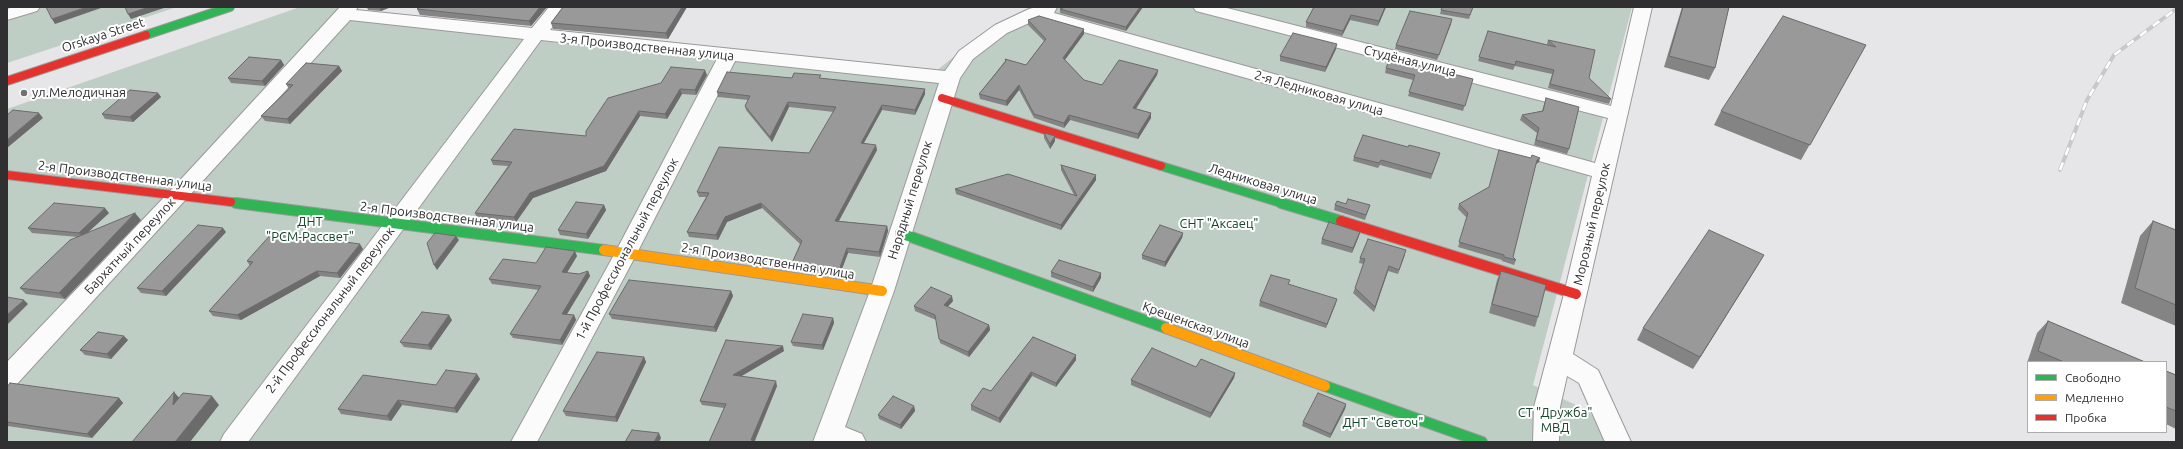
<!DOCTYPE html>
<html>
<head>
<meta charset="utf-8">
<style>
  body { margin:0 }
  #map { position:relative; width:2183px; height:449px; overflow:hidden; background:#e6e5e7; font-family:Ubuntu,sans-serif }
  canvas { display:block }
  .frame { position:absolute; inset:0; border:8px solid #302f31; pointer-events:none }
  .legend { position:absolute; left:2027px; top:361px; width:140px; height:72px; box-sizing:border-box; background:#fff; border:1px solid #acacad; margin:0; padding:5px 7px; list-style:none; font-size:12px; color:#302f31 }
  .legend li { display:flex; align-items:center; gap:8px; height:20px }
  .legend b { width:20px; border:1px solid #acacad }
</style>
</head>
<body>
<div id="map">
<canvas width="2183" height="449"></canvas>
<div class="frame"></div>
<ul class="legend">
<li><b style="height:5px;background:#30b455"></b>Свободно</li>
<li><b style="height:5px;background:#ff9f0a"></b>Медленно</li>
<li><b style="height:5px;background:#e5322d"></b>Пробка</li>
</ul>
</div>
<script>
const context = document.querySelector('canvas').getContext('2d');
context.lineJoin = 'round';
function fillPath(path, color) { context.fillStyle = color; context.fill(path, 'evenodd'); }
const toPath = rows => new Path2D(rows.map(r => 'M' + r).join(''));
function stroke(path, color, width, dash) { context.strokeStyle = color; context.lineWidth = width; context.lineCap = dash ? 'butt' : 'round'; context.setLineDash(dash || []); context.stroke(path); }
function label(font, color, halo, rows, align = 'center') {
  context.font = font + ' Ubuntu,sans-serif'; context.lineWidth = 4; context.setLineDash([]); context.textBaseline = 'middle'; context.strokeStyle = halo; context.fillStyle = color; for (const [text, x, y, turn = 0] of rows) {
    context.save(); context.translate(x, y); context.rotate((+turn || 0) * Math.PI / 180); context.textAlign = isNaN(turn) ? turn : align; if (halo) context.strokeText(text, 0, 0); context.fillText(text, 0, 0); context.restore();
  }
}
fillPath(toPath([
  [7,7,177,7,7,63],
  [300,7,356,7,348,20,644,52,932,74,991,28,1039,7,1632,7,1533,385,1589,411,1611,442,7,442,7,109]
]), '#bfcec4');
const street = toPath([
  [13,7,40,7,37,11,7,20,7,9,13,7],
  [340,7,358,7,356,10,532,28,549,7,568,7,550,30,945,71,959,51,995,25,1029,9,1036,7,1057,7,1054,13,1595,163,1608,118,1196,11,1193,7,1223,7,1611,106,1634,7,1652,7,1573,354,1598,370,1631,442,1605,442,1579,383,1567,376,1560,407,1559,442,1533,442,1534,407,1564,294,1592,176,1038,19,1007,33,973,59,960,78,894,291,845,427,862,434,866,442,813,442,870,291,939,83,735,61,637,253,537,442,511,442,615,253,717,59,541,40,248,442,220,442,224,434,524,39,350,20,16,385,7,388,7,362,171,190,340,7]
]);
const fastFar1 = toPath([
  [146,35,230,7],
  [1161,166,1284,204],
  [231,202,244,204]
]);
const fast = toPath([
  [236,203,604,250],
  [1281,203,1341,221],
  [900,233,1166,328],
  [1325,386,1482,442]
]);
const slow = toPath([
  [604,250,882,291],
  [1166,328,1325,386]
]);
const jamFar1 = toPath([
  [7,81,146,35],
  [942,98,1161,166],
  [7,175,231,202]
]);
const jam = toPath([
  [1341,221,1576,294]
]);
stroke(street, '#9a9a9b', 2);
stroke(fastFar1, '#9a9a9b', 10);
stroke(fast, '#9a9a9b', 12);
stroke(slow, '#9a9a9b', 12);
stroke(jamFar1, '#9a9a9b', 10);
stroke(jam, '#9a9a9b', 12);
fillPath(street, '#fbfbfb');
stroke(fastFar1, '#30b455', 8);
stroke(fast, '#30b455', 10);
stroke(slow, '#ff9f0a', 10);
stroke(jamFar1, '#e5322d', 8);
stroke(jam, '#e5322d', 10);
const rail = toPath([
  [2060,170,2087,100,2114,55,2176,9]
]);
stroke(rail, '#c8c8c9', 4);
stroke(rail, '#fff', 2.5, [8]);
fillPath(toPath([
  [367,7,391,7,381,11,368,10],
  [420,7,547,7,531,26,420,15,417,9],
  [563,7,687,7,668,39,553,29,551,23],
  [1065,7,1143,7,1126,31,1060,13,1060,9],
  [1314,7,1386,7,1378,26,1350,20,1342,36,1306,27,1306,22],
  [1473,7,1469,19,1440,14,1441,10],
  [1682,7,1729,7,1715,68,1709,80,1664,67],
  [1028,20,1084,29,1084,34,1065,60,1084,80,1102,85,1158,70,1157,75,1136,109,1151,113,1151,118,1138,139,1070,120,1064,128,1034,118,1019,90,1007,106,980,99,979,94,1005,61,1005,59,1026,65,1044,41,1028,25],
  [1451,24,1437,60,1395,49,1396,45],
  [1488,31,1548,45,1547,44,1548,40,1611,99,1609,104,1548,88,1552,74,1515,66,1513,70,1478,61],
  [1866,45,1801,160,1714,125,1721,111],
  [1336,49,1325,72,1280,61,1280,56],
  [281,60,284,65,265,86,231,83,228,78],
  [339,66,342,71,290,124,265,121,261,116,289,89,286,84],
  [1386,68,1473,79,1463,111,1408,96,1413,80,1385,73],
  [707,75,696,95,682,94,667,119,640,116,606,171,533,198,516,222,477,218,475,213,508,166,493,165,491,160,586,136],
  [821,79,925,89,925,94,915,115,882,110,864,143,877,150,839,221,887,226,888,231,880,257,848,253,840,274,793,268,792,263,800,244,762,208,727,222,718,240,689,237,687,232,706,197,699,197,697,192,809,153,834,112,789,107,772,142,746,110,745,106,748,100,718,97,717,92],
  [158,93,161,97,133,122,105,119,102,114],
  [1546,98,1569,149,1567,154,1534,145,1537,133,1520,120,1522,115,1542,111],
  [1044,133,1055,136,1055,141,1050,149,1044,138],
  [1408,147,1438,158,1431,179,1380,165,1378,168,1353,161,1354,157],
  [1539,162,1536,164,1513,257,1516,260,1514,265,1502,261,1502,260,1458,247,1467,218,1458,209,1459,204],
  [1061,165,1096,175,1096,180,1061,230,956,194,955,189,1074,195,1061,170],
  [1346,204,1370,205,1365,220,1334,210,1335,205],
  [604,205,606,210,588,239,560,235,558,230],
  [109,213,87,233,141,220,65,299,26,294,20,288,78,237,32,233,28,228],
  [2153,221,2176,230,2176,326,2121,303,2140,236],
  [226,232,166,296,141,293,137,288],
  [1360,232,1359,236,1352,253,1321,244,1322,239],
  [1183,233,1182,238,1165,267,1142,259,1142,255],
  [363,249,340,278,320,276,241,320,213,316,209,311,250,266,247,261],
  [1405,255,1398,274,1388,271,1374,312,1353,293,1355,288,1364,264,1359,263,1360,258],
  [1764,255,1693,369,1637,340,1643,328],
  [577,256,567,273,579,274,588,271,590,276,567,314,574,315,576,320,562,345,513,338,510,334,539,290,492,284,489,279,536,263],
  [1501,271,1538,317,1535,327,1489,313,1497,280],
  [1051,272,1101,273,1101,278,1093,292,1051,277],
  [731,291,733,296,716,332,612,319,609,314],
  [953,301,947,307,989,325,990,330,969,357,940,343,936,320,915,311,914,306],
  [1260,301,1336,303,1326,328,1259,306],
  [833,318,834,323,823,350,793,346,791,342],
  [452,320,431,350,404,347,400,342],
  [2048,321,2145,362,2028,362,2028,363,2027,363,2037,333],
  [1033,337,1076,355,1076,360,1056,387,1032,376,1000,423,971,410,971,405,991,391],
  [128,340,111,359,85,355,80,350],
  [726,340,784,351,741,376,777,386,755,441,755,442,709,442,724,408,702,405,700,401],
  [644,357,646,362,617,422,566,416,563,411],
  [1196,367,1235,373,1234,378,1210,418,1131,385,1131,380],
  [2166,371,2176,375,2176,429,2166,424],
  [480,379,457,413,402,405,391,421,341,414,338,409,436,385],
  [7,387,119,398,123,403,92,438,7,426],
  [1346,404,1345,409,1330,438,1302,426,1303,422],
  [914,406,915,411,901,429,879,419,878,415]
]), '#848484');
fillPath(toPath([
  [87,7,100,7,101,8,55,24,52,19],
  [149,7,167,7,131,19,128,14],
  [379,7,391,7,381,11],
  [540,7,547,7,531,26,529,21],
  [682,7,687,7,668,39,666,33],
  [1140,7,1143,7,1126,31,1126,27],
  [1385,7,1386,7,1378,26,1379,21],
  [1351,15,1350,20,1342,36,1343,31],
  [1452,19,1451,24,1437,60,1439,55],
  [1084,29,1084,34,1063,62,1063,58],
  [1337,44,1336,49,1325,72,1326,67],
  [281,60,284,65,265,86,262,81],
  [339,66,342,71,290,124,287,119],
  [705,70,707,75,696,95,695,90],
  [1158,70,1157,75,1133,113,1133,108],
  [1019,85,1019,90,1007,106,1006,101],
  [680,89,682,94,667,119,665,114],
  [925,89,925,94,915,115,915,110],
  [158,93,161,97,133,122,130,117],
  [788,102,789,107,772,142,770,137],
  [882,105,882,110,861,148,861,143],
  [639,111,640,116,606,171,533,198,516,222,514,217,530,193],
  [39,113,43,118,7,148,7,140],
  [1151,113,1151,118,1138,139,1138,134],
  [1069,115,1070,120,1064,128,1064,123],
  [1055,136,1055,141,1050,149,1050,144],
  [876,145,877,150,836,226,835,221],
  [1540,158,1539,162,1535,165,1537,160],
  [1096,175,1096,180,1061,230,1061,225],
  [761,203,762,208,727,222,718,240,716,235,725,217],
  [604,205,606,210,588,239,586,234],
  [105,208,109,213,83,237,79,233],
  [135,213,141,220,65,299,59,293],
  [887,226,888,231,880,257,879,252],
  [223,228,226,232,166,296,162,291],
  [1360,232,1359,236,1352,253,1353,248],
  [1183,233,1182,238,1165,267,1165,262],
  [456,236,459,240,437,270,434,265],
  [360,244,363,249,340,278,337,273],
  [847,248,848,253,840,274,839,270],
  [575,251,577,256,564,277,562,272],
  [1764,255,1757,267,1693,369,1700,357],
  [1389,266,1388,271,1374,312,1375,307],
  [317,271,320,276,241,320,237,315],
  [588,271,590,276,564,319,562,314],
  [1101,273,1101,278,1093,292,1093,287],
  [731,291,733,296,716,332,714,327],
  [952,296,953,301,945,310,944,305],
  [1337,299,1336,303,1326,328,1327,324],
  [24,300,28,304,7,325,7,315],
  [449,315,452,320,431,350,428,345],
  [574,315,576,320,562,345,560,340],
  [833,318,834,323,823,350,822,345],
  [989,325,990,330,969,357,968,352],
  [124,336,128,340,111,359,107,354],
  [783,346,784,351,735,380,733,375],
  [1076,355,1076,360,1056,387,1056,383],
  [644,357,646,362,617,422,615,417],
  [1031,372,1032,376,1000,423,999,418],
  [1235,373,1234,378,1210,418,1211,413],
  [477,374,480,379,457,413,454,408],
  [776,381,777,386,754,442,751,440],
  [174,392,182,401,173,405],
  [212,396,219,405,190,442,175,442],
  [119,398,123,403,92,438,87,434],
  [398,400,402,405,391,421,387,416],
  [1346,404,1345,409,1330,438,1331,434],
  [914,406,915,411,901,429,900,425],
  [659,433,661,438,659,442,654,442]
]), '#6b6b6b');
const building = toPath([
  [46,7,87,7,52,19,46,7],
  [125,7,149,7,128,14,125,7],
  [420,7,540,7,529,21,417,9,420,7],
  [563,7,682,7,666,33,551,23,563,7],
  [1065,7,1140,7,1126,27,1060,9,1065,7],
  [1314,7,1385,7,1379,21,1351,15,1343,31,1306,22,1314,7],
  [1442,7,1473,7,1470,15,1441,10,1442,7],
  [1683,7,1729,7,1715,68,1669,56,1683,7],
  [1410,11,1452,19,1439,55,1396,45,1410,11],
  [1039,16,1084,29,1063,58,1084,80,1102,85,1119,60,1158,70,1133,108,1151,113,1138,134,1069,115,1064,123,1034,114,1019,85,1006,101,979,94,1006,61,1005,59,1026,65,1046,39,1028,20,1039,16],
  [1783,16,1866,45,1810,145,1721,111,1783,16],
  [1488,31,1556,47,1548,40,1595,50,1589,78,1611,99,1550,84,1554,70,1516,61,1515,65,1479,57,1488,31],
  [1293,33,1337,44,1326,67,1280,56,1293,33],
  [249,57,281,60,262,81,228,78,249,57],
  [1390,58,1473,79,1465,106,1409,92,1415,75,1386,68,1390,58],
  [306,63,339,66,287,119,261,116,293,85,286,84,306,63],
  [671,67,705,70,695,90,680,89,665,114,639,111,604,166,530,193,514,217,475,213,512,162,491,160,514,129,586,136,586,131,608,98,661,83,671,67],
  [727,72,792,78,794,73,821,75,819,78,925,89,915,110,882,105,861,143,876,145,835,221,887,226,879,252,847,248,839,270,792,263,802,241,761,203,725,217,716,235,687,232,709,193,697,192,719,147,809,153,836,107,788,102,770,137,745,106,750,96,717,92,727,72],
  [130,90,158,93,130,117,102,114,130,90],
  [1546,98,1579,107,1569,149,1536,140,1539,128,1522,115,1543,111,1546,98],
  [13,110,39,113,7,140,7,115,13,110],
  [1044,133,1055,136,1050,144,1044,133],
  [1363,135,1408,147,1409,145,1440,153,1432,174,1381,160,1379,163,1354,157,1363,135],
  [1499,150,1531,158,1532,155,1540,158,1537,160,1513,257,1516,260,1504,257,1504,255,1459,242,1468,213,1459,204,1489,187,1499,150],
  [1061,165,1096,175,1061,225,955,189,1008,174,1077,196,1061,165],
  [1348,199,1370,205,1366,215,1335,205,1337,201,1346,204,1348,199],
  [576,202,604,205,586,234,558,230,576,202],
  [54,203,105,208,79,233,28,228,54,203],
  [135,213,59,293,20,288,70,240,135,213],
  [2153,221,2176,230,2176,305,2135,288,2153,221],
  [1329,222,1360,232,1353,248,1322,239,1329,222],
  [198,225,223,228,162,291,137,288,198,225],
  [1160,225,1183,233,1165,262,1142,255,1160,225],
  [1709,230,1764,255,1700,357,1643,328,1709,230],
  [273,232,360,244,337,273,317,271,237,315,209,311,253,262,247,261,273,232],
  [435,233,456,236,434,265,427,243,435,233],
  [1368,239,1406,250,1399,270,1389,266,1375,307,1355,288,1365,259,1360,258,1368,239],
  [546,247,575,251,562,272,579,274,588,271,562,314,574,315,560,340,510,334,541,286,489,279,503,259,536,263,546,247],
  [1059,260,1101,273,1093,287,1051,272,1059,260],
  [1501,271,1546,285,1538,317,1492,304,1501,271],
  [1271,275,1290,280,1288,284,1337,299,1327,324,1260,301,1271,275],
  [629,280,731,291,714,327,609,314,629,280],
  [931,287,952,296,944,305,989,325,968,352,939,339,935,315,914,306,931,287],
  [7,297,24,300,7,315,7,297],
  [422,312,449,315,428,345,400,342,422,312],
  [803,314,833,318,822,345,791,342,803,314],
  [2048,321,2145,362,2064,362,2038,351,2048,321],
  [98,332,124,336,107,354,80,350,98,332],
  [1033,337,1076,355,1056,383,1031,372,999,418,971,405,983,388,991,391,1033,337],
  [726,340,783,346,733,375,776,381,751,440,755,441,755,442,709,442,726,404,700,401,726,340],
  [1152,348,1196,367,1201,359,1235,373,1211,413,1131,380,1152,348],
  [597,352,644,357,615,417,563,411,597,352],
  [446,370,477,374,454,408,398,400,387,416,338,409,363,375,436,385,446,370],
  [2166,371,2176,375,2176,411,2166,407,2166,371],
  [10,383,119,398,87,434,7,422,7,387,10,383],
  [174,392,173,405,183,393,212,396,175,442,132,442,174,392],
  [1318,393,1346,404,1331,434,1303,422,1318,393],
  [893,396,914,406,900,425,878,415,893,396],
  [632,430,659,433,654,442,625,442,632,430]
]);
fillPath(building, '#999');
stroke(building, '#6b6b6b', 1);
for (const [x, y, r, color] of [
  [24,93,4,"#706f71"]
]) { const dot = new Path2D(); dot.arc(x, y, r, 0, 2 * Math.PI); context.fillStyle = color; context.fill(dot); stroke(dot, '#fff', 1.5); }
label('13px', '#302f31', '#fff', [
  ["Orskaya Street",103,35,-18],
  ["3-я Производственная улица",647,47,6],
  ["Студёная улица",1410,61,14],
  ["2-я Ледниковая улица",1319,93,16],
  ["2-я Производственная улица",125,176,7],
  ["Ледниковая улица",1263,184,17],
  ["Нарядный переулок",910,200,-73],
  ["2-я Производственная улица",447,217,7],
  ["Морозный переулок",1592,224,-77],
  ["Бархатный переулок",130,246,-47],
  ["1-й Профессиональный переулок",627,249,-62],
  ["2-я Производственная улица",768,261,9],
  ["2-й Профессиональный переулок",330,310,-53],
  ["Крещенская улица",1196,325,20]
]);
label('13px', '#302f31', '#fff', [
  ["ул.Мелодичная",32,93]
], 'left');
label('13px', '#15472a', '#fff', [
  ["ДНТ",310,222],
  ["\"РСМ-Рассвет\"",310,237],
  ["СНТ \"Аксаец\"",1219,224],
  ["СТ \"Дружба\"",1555,413],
  ["МВД",1555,428],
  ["ДНТ \"Светоч\"",1383,423]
]);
</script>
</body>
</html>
